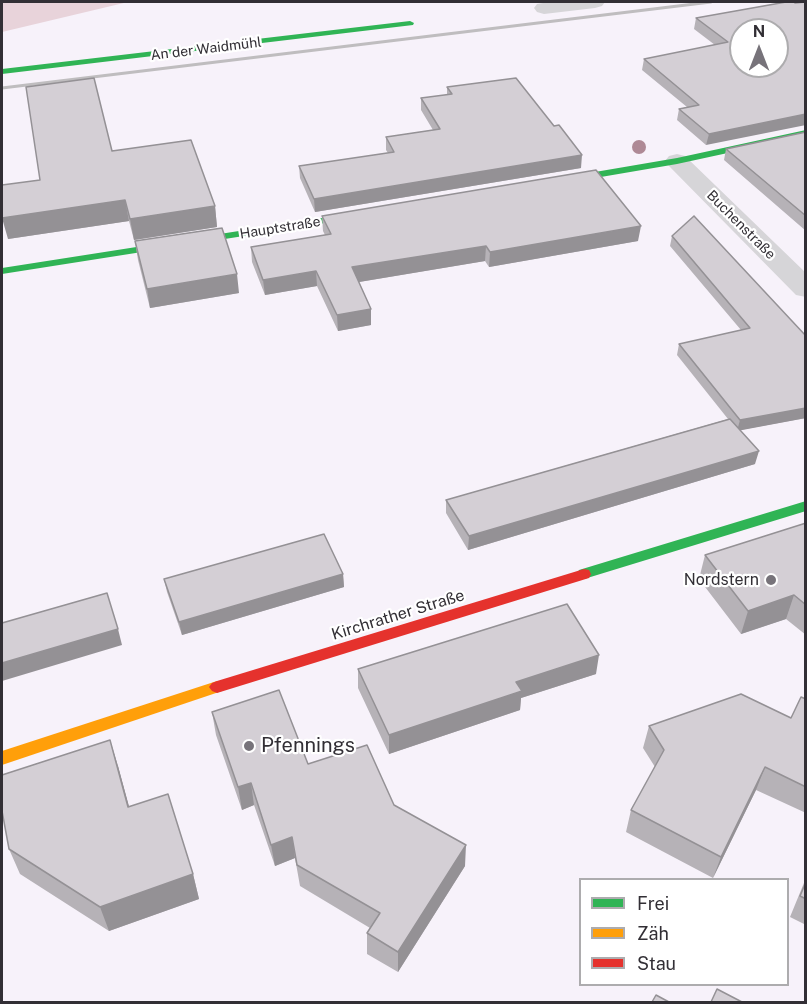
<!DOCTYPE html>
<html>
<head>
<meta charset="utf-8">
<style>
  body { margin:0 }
  #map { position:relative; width:807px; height:1004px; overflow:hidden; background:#f7f2fa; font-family:"Public Sans",sans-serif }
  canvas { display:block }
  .frame { position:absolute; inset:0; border:3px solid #322f35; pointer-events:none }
  .legend { position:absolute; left:579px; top:878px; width:210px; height:108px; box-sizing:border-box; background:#fff; border:2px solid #adacae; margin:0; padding:8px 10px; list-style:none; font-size:18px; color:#322f35 }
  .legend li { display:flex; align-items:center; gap:12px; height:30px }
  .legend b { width:30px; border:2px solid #adacae }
  .north { position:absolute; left:729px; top:18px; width:60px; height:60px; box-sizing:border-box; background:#fff; border:2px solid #adacae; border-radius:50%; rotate:0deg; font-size:16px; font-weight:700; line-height:24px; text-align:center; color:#322f35 }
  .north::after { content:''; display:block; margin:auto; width:21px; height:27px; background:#77737a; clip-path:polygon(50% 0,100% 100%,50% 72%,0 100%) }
</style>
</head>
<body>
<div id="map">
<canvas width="807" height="1004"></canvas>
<div class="frame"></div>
<ul class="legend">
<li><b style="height:8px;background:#30b455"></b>Frei</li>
<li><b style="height:8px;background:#ff9f0a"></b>Zäh</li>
<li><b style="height:8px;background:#e5322d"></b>Stau</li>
</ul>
<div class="north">N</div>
</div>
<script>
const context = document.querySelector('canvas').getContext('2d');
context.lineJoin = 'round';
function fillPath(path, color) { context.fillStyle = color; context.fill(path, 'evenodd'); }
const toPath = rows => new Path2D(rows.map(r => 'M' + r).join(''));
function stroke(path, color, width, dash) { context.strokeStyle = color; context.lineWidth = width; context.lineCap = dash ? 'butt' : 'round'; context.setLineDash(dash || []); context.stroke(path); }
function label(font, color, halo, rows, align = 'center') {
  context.font = font + ' "Public Sans",sans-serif'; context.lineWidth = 4.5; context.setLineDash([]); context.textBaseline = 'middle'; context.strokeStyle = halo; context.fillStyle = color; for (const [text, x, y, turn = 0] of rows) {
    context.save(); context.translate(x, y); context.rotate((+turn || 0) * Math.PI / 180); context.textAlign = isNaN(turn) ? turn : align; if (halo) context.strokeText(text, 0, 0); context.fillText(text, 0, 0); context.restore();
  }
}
fillPath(toPath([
  [2,2,128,2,2,32]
]), '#e8d3da');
fillPath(toPath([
  [549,2,605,2,602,6,595,8,544,14,537,12,534,8,537,4,549,2],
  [677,154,685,156,806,273,806,297,796,295,669,166,665,161,669,156,677,154]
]), '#d6d5d8');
fillPath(toPath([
  [410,21,414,23,413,25,2,74,2,69,410,21],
  [806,130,806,136,677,164,554,185,549,182,554,179,677,158,806,130],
  [367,211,371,212,371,216,2,274,2,268,367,211],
  [806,501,806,511,584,579,579,578,577,574,579,570,806,501]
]), '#30b455');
fillPath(toPath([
  [217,681,222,683,225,687,222,691,2,765,2,751,217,681]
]), '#ff9f0a');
fillPath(toPath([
  [584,569,589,570,591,574,589,578,217,693,212,691,209,687,212,683,217,681,584,569]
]), '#e5322d');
stroke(toPath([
  [2,88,711,2]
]), '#bfbdbf', 3);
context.fillStyle = '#ae8995';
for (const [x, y] of [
  [639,147]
]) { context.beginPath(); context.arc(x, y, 7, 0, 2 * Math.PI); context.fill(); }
fillPath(toPath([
  [786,2,706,145,677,120,679,109,687,107,642,70,644,59,715,45,694,29,696,18],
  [447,87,581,168,315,212,300,178,299,166,388,153,386,150,386,137,433,130,421,110,421,98,447,95],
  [806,132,806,231,724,160,726,149],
  [112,151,215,206,217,227,134,240,129,221,8,239,40,180],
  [322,216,638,241,489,267,485,261,359,282,371,309,371,325,338,331,317,286,265,295,252,262,251,247,325,235,323,231],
  [672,236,806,336,806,418,740,430,755,464,468,550,446,513,446,500,728,419,677,355,679,344,741,330,670,246],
  [135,241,239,293,150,308,138,260],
  [806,523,806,635,786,619,741,634,699,579,705,555],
  [343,574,344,587,182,635,167,592,164,579],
  [358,669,596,674,521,698,520,710,389,754,358,688],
  [806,699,806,813,756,790,713,878,626,832,631,810,655,767,643,748,649,726,791,718],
  [212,712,308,764,394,805,465,866,398,972,367,954,367,933,370,928,300,886,295,858,275,866,254,805,242,810,216,735],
  [118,766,129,807,193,874,199,899,109,931,20,874,9,849],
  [806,878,806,925,790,917]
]), '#b6b2b7');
fillPath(toPath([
  [806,114,806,125,706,145,709,134],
  [582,155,581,168,315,212,314,199],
  [125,200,129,221,8,239,2,218],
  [215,206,217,227,134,240,130,219],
  [641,226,638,241,489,267,490,252],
  [486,246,485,261,353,283,352,267],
  [316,271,317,286,265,295,263,280],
  [237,274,239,293,150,308,147,289],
  [371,309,371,325,338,331,337,315],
  [806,408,806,418,737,431,740,420],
  [759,451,755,464,468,550,469,536],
  [343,574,344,587,182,635,179,622],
  [794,595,786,619,741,634,748,611],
  [118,629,122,645,2,681,2,663],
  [599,655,596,674,521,698,520,710,389,754,389,735,516,682],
  [110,740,118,766,136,832,128,807],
  [765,767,756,790,713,878,721,857],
  [251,783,254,805,242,810,238,787],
  [292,837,295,858,275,866,271,845],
  [466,845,465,866,398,972,398,952],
  [193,874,199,899,109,931,100,907]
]), '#949195');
const building = toPath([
  [786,2,794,2,795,3,806,2,806,114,709,134,679,109,699,105,644,59,728,42,696,18,786,2],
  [741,30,777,30,777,66,741,66,741,30],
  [94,78,112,151,191,140,215,206,130,219,125,200,2,218,2,185,40,180,26,87,94,78],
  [516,78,554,126,559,125,582,155,314,199,299,166,394,152,386,137,440,129,421,98,452,94,447,87,516,78],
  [806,132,806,216,726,149,806,132],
  [596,170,641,226,490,252,486,246,352,267,371,309,337,315,316,271,263,280,251,247,331,234,322,216,596,170],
  [694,216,806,336,806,408,740,420,679,344,750,328,672,236,694,216],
  [222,228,237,274,147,289,135,241,222,228],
  [730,419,759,451,469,536,446,500,730,419],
  [806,523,806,605,794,595,748,611,705,555,806,523],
  [324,534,343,574,179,622,164,579,324,534],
  [107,593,118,629,2,663,2,623,107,593],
  [567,604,599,655,516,682,522,691,389,735,358,669,567,604],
  [279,690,308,764,367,745,394,805,466,845,398,952,367,933,380,913,297,865,292,837,271,845,251,783,238,787,212,712,279,690],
  [741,694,791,718,801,697,806,699,806,787,765,767,721,857,631,810,664,750,649,726,741,694],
  [110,740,128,807,168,794,193,874,100,907,9,849,2,811,2,775,110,740],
  [806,882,806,899,800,896,806,882],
  [717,989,742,1002,711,1002,717,989],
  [656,995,669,1002,652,1002,656,995]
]);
fillPath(building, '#d4cfd5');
stroke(building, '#949195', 1.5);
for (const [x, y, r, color] of [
  [771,580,6,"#77737a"],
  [249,746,6,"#77737a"]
]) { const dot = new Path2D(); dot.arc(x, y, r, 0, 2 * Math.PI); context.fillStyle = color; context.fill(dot); stroke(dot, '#fff', 2); }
label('14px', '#322f35', '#fff', [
  ["An der Waidmühl",206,49,-7],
  ["Buchenstraße",741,225,45],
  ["Hauptstraße",280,228,-9]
]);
label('16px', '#322f35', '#fff', [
  ["Nordstern",759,580]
], 'right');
label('16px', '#322f35', '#fff', [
  ["Kirchrather Straße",398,615,-17]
]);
label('20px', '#322f35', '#fff', [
  ["Pfennings",261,746]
], 'left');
</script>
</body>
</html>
